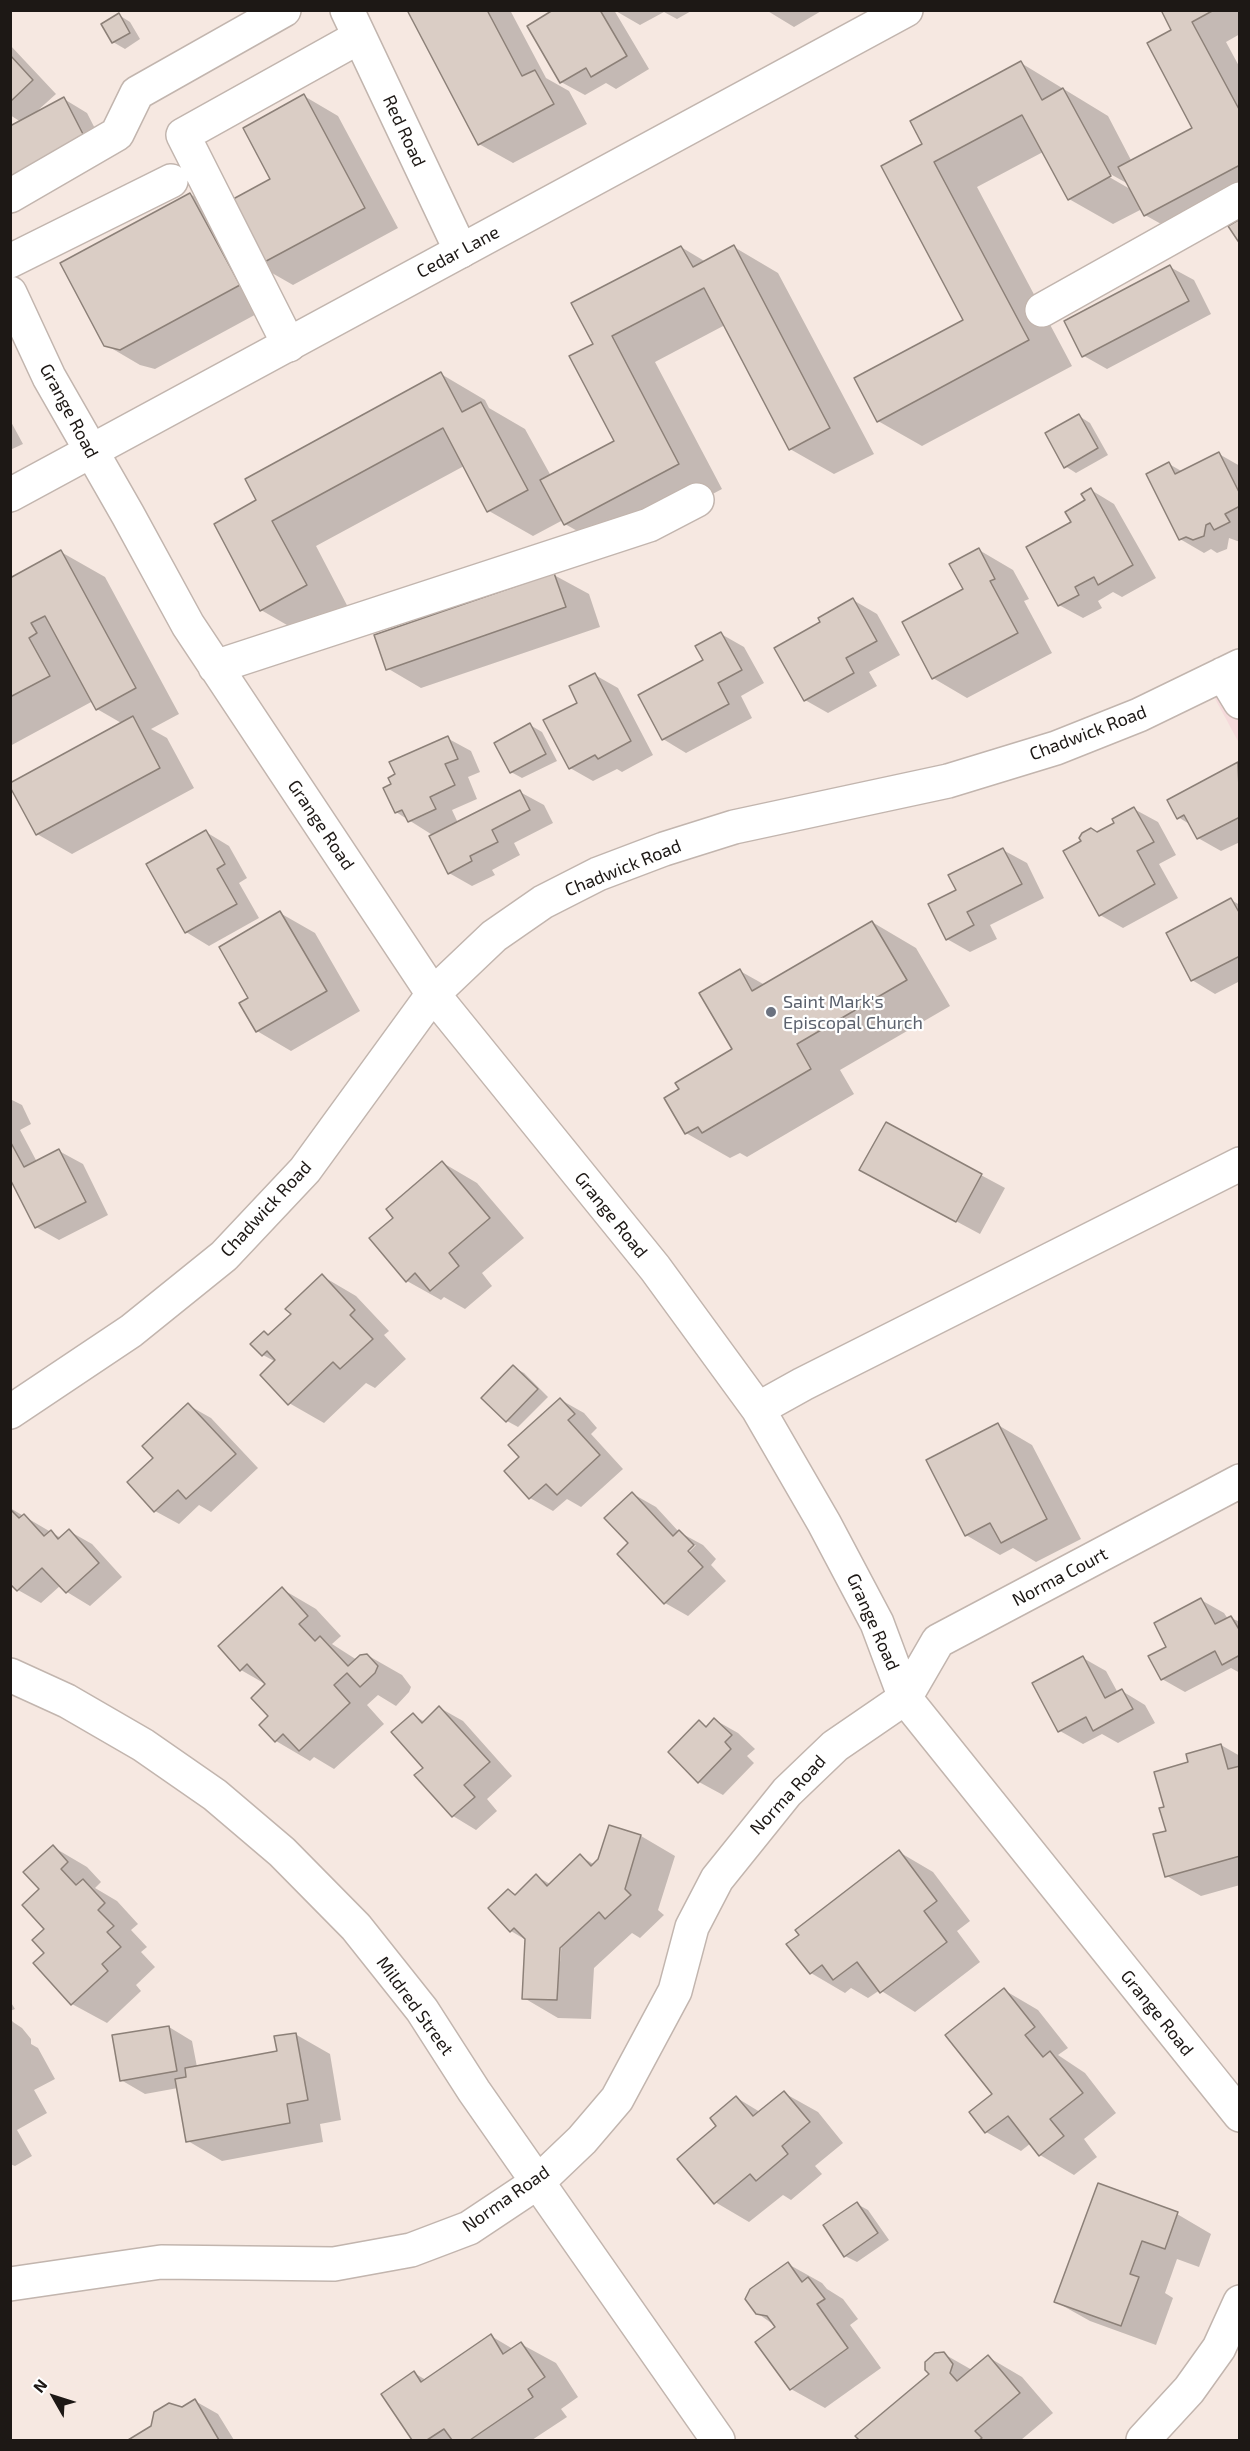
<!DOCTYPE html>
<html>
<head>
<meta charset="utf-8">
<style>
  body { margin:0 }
  #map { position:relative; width:1250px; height:2451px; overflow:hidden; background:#f6e8e1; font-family:"Exo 2",sans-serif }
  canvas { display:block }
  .frame { position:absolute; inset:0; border:12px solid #1d1815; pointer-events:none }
  .north { position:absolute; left:24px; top:2367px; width:60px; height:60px; -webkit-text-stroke:4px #fff; paint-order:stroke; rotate:309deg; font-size:16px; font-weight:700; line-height:24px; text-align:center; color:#1d1815 }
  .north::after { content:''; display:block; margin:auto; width:21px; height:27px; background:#1d1815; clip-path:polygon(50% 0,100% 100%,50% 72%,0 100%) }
</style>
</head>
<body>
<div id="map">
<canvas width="1250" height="2451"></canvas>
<div class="frame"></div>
<div class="north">N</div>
</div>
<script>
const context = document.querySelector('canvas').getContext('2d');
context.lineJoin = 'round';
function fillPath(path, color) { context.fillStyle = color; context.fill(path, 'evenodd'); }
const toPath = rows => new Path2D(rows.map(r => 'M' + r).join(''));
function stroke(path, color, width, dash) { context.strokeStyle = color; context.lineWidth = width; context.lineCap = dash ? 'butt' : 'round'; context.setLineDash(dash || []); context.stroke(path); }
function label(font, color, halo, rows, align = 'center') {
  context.font = font + ' "Exo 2",sans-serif'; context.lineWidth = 4.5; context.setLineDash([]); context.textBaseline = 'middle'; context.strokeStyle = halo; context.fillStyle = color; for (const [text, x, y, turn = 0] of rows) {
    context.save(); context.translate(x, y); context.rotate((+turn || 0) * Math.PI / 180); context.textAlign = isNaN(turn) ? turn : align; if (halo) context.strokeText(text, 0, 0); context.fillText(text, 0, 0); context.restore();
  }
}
fillPath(toPath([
  [1239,666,1239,743,1206,682]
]), '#f5dadb');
fillPath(toPath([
  [408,10,510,10,546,78,569,91,587,124,513,163,479,144],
  [555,10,614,10,649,69,616,89,606,83,585,95,561,82],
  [614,10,693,10,677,19,664,12,640,25],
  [766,10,823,10,794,27],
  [1163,10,1240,10,1240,34,1226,42,1240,68,1240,202,1179,234,1145,215,1142,209,1113,224,1069,199,1043,152,977,187,1072,366,922,446,878,421,965,320,924,144,1021,63,1108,116,1132,162,1194,128,1173,31],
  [1105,171,1130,185,1130,189,1104,174],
  [119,15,130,22,140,39,125,49,113,42,103,25],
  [10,45,56,94,36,112,64,99,87,113,107,152,21,122,10,115],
  [304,96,338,116,398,228,293,285,258,265,272,179],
  [190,194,225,214,273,305,155,369,140,365,106,345],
  [681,247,706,262,734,247,778,273,874,454,834,474,790,449,725,325,655,362,722,489,609,549,565,524,563,520,533,536,489,511,464,466,316,546,350,611,306,636,261,610,258,501,441,374,485,400,489,408,525,429,551,476,616,442,595,344],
  [1170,267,1194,280,1211,314,1107,369,1084,356],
  [1079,416,1090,423,1108,455,1076,473,1065,466],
  [10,420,23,444,10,450],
  [1219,454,1240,466,1240,542,1229,538,1227,549,1217,553,1211,549,1204,553,1180,539,1169,464,1183,472],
  [1091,490,1114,504,1156,578,1122,597,1113,592,1098,601,1102,608,1083,618,1059,605,1074,523,1087,501],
  [979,550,1013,570,1029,599,1024,601,1052,653,967,698,933,678],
  [61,552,105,577,179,714,151,729,167,738,194,788,72,854,37,834,11,785,123,724,97,709,93,701,10,746,10,580],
  [554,575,589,594,600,627,421,688,387,668],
  [853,600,877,614,900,655,869,672,877,686,828,713,805,700,822,623],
  [721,634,744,647,764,683,741,696,752,718,686,753,663,739],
  [595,675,618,688,653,755,622,772,617,769,593,781,570,768,579,703],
  [530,725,542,732,557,761,522,778,511,772],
  [447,738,471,751,480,772,468,777,477,799,452,810,458,823,520,792,544,805,553,823,514,843,520,855,492,870,495,875,472,886,449,873,434,836,396,812,393,785],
  [1238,764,1240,842,1221,851,1198,838,1191,825,1178,817,1169,800],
  [1134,809,1158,822,1176,855,1159,864,1178,898,1123,928,1100,915,1083,841,1116,823],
  [206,832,229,846,247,878,239,883,259,918,209,946,186,932],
  [1003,850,1027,863,1044,898,990,925,997,939,970,952,947,939,958,890],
  [1231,900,1240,905,1240,981,1215,994,1192,980],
  [280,913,315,933,360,1011,291,1051,257,1031],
  [872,922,916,948,950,1006,840,1070,854,1094,747,1157,740,1153,730,1158,686,1133,681,1089,734,1050,740,971,765,985],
  [10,1099,22,1105,31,1124,20,1130,37,1162,59,1151,83,1164,108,1215,59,1240,36,1227,10,1176],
  [886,1124,1005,1188,980,1234,885,1183],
  [443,1163,477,1183,524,1238,482,1273,492,1286,465,1309,444,1297,441,1300,407,1281,395,1218],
  [322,1276,356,1296,389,1331,384,1335,406,1359,375,1388,366,1383,324,1423,289,1403,276,1362,263,1355,264,1333,270,1336,293,1314],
  [513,1367,524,1373,548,1397,518,1427,507,1421],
  [561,1400,584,1413,597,1428,591,1434,623,1469,581,1507,567,1499,553,1511,530,1498,522,1458],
  [188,1405,211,1418,258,1468,211,1512,199,1505,179,1524,155,1511,155,1458],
  [998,1425,1032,1445,1081,1539,1036,1562,1013,1548,1000,1555,966,1535],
  [633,1494,656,1507,679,1532,703,1545,716,1559,711,1565,726,1581,688,1616,665,1603,631,1543],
  [691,1545,696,1545,684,1557],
  [10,1508,61,1538,69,1531,92,1544,122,1577,90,1606,67,1592,61,1585,41,1603,18,1590,10,1582],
  [282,1589,316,1609,341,1636,332,1644,357,1660,367,1655,402,1675,411,1687,409,1692,396,1706,378,1695,367,1705,384,1724,334,1769,314,1757,310,1761,276,1741,261,1725,270,1717,267,1685,241,1670,220,1646],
  [1201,1600,1224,1613,1228,1619,1231,1618,1240,1622,1240,1673,1231,1668,1185,1692,1162,1679,1168,1647],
  [1083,1658,1106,1671,1118,1693,1122,1691,1145,1705,1155,1723,1118,1743,1102,1734,1083,1744,1060,1731],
  [440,1708,463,1721,512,1776,487,1799,497,1811,476,1830,453,1816,416,1776,425,1768,413,1715,425,1722],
  [715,1720,738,1733,755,1749,747,1756,754,1763,723,1795,699,1782,670,1752,699,1722,708,1727],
  [1221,1745,1240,1756,1240,1885,1201,1896,1167,1876,1165,1808,1190,1763],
  [610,1827,641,1836,675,1856,658,1910,664,1915,640,1938,632,1933,594,1968,591,2019,558,2018,524,1998,526,1940,511,1931,509,1891,517,1895,536,1876,550,1884,580,1856,595,1865,599,1860],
  [562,1941,560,1962,558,1959],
  [53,1847,87,1867,101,1882,95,1888,117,1901,138,1924,131,1930,147,1947,141,1952,155,1967,136,1985,141,1991,107,2023,72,2004,46,1953,46,1929,41,1889],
  [899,1852,933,1872,970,1921,957,1931,980,1962,915,2012,880,1990,868,1998,851,1988,845,1993,811,1973],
  [1004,1990,1038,2010,1068,2048,1058,2055,1085,2073,1116,2113,1084,2139,1097,2157,1074,2175,1040,2155,1031,2143,1021,2151,986,2132,994,2094],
  [10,2001,15,2009,10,2011],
  [10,2018,13,2022,22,2028,31,2039,31,2044,38,2048,55,2079,34,2090,47,2113,17,2130,32,2156,15,2166,10,2164],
  [169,2027,192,2041,197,2067,278,2052,295,2034,330,2054,341,2120,320,2124,323,2142,222,2161,188,2141,178,2088,145,2094,121,2080],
  [784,2093,818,2112,843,2143,815,2166,822,2174,791,2200,783,2195,749,2222,715,2202,718,2126,737,2098,760,2112],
  [857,2204,868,2210,889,2240,857,2262,845,2256],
  [1177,2214,1211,2234,1199,2267,1177,2259,1165,2293,1173,2298,1156,2345,1090,2321,1056,2302],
  [788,2264,822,2283,827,2289,843,2299,858,2319,850,2325,881,2368,825,2408,791,2389,777,2327,757,2313],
  [491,2336,513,2349,521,2344,556,2363,578,2397,561,2409,567,2417,532,2440,414,2440,383,2395,414,2373,426,2380],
  [944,2354,972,2370,988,2357,1022,2377,1053,2413,1021,2440,861,2440,857,2436,931,2374],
  [195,2401,218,2414,234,2440,131,2440]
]), '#0003');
const building = toPath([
  [407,10,487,10,522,76,535,70,554,104,478,145,407,10],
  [553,10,600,10,627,56,591,77,586,68,560,83,527,26,553,10],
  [1161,10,1214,10,1192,22,1240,111,1240,165,1144,216,1118,167,1192,128,1147,43,1171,30,1161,10],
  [119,13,130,33,112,43,101,24,119,13],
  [10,55,33,80,10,102,10,55],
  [1021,61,1042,100,1063,88,1111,176,1068,200,1022,115,934,162,1029,340,877,422,854,378,963,320,881,166,922,144,910,121,1021,61],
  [304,94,365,208,257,266,224,204,270,179,243,128,304,94],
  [64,97,85,138,16,184,10,174,10,126,64,97],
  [190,193,240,285,120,350,104,346,60,263,190,193],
  [1240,219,1240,244,1228,226,1240,219],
  [734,245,830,428,789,450,704,288,612,336,679,464,564,525,540,480,614,441,569,356,593,344,571,303,681,246,693,267,734,245],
  [1170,265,1189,301,1082,357,1064,321,1170,265],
  [441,372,462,412,481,402,528,490,487,512,443,428,272,521,307,585,260,611,214,524,256,500,245,479,441,372],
  [1079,414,1098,448,1064,468,1045,433,1079,414],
  [1219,452,1240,494,1240,506,1225,514,1230,522,1214,530,1210,523,1206,525,1204,536,1193,540,1186,537,1179,540,1146,474,1169,462,1175,474,1219,452],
  [1091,488,1133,565,1098,585,1094,577,1075,587,1079,595,1058,606,1026,547,1071,522,1065,512,1085,500,1081,494,1091,488],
  [979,548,995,579,990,581,1018,633,932,679,902,622,963,589,949,564,979,548],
  [61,550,136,688,96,710,45,616,31,623,37,633,29,638,50,676,10,697,10,578,61,550],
  [554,573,566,607,386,670,374,635,554,573],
  [853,598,877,641,846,658,854,673,804,701,774,648,820,622,818,618,853,598],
  [721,632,742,670,718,683,729,704,662,740,638,695,703,660,695,646,721,632],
  [595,673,631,741,598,759,595,755,569,769,543,720,577,703,569,686,595,673],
  [133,716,160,768,36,835,10,787,10,783,133,716],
  [530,723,546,754,510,773,494,743,530,723],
  [448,736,458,759,445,764,455,785,430,797,436,809,408,822,402,810,395,813,383,788,391,784,388,778,395,774,389,762,448,736],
  [1238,762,1240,817,1197,839,1184,815,1177,819,1167,800,1238,762],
  [520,790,530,810,492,830,498,842,470,856,472,861,448,874,429,836,520,790],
  [1134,807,1154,842,1137,851,1155,884,1099,916,1063,851,1081,841,1079,838,1082,833,1091,828,1097,832,1114,823,1112,819,1134,807],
  [206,830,225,864,217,869,237,904,185,933,146,864,206,830],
  [1003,848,1022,884,967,912,974,925,946,940,928,904,956,890,948,875,1003,848],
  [1231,898,1240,914,1240,956,1191,981,1166,933,1231,898],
  [280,911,327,991,256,1032,239,1003,248,998,219,947,280,911],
  [872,921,907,980,797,1044,811,1069,702,1133,698,1127,685,1134,664,1098,679,1089,675,1083,732,1049,699,993,740,969,752,991,872,921],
  [886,1122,982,1174,956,1222,859,1170,886,1122],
  [10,1141,24,1167,59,1149,86,1202,35,1228,10,1179,10,1141],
  [442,1161,490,1218,449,1253,459,1266,430,1291,415,1273,406,1282,369,1238,393,1218,386,1209,442,1161],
  [322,1274,355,1310,350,1315,373,1339,340,1369,333,1362,288,1405,260,1375,275,1360,267,1351,262,1356,250,1344,264,1331,268,1335,291,1314,285,1309,322,1274],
  [513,1365,538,1389,506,1422,481,1398,513,1365],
  [560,1398,575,1414,568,1420,600,1455,557,1495,546,1484,529,1499,504,1471,519,1457,508,1445,560,1398],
  [188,1403,236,1454,186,1499,178,1490,154,1512,127,1482,153,1458,142,1446,188,1403],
  [998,1423,1047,1519,1001,1543,990,1523,965,1536,926,1460,998,1423],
  [632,1492,673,1536,679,1530,694,1545,688,1551,703,1567,664,1604,617,1554,628,1543,604,1518,632,1492],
  [10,1509,19,1518,24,1514,44,1536,51,1530,58,1539,69,1529,99,1563,66,1593,42,1568,17,1591,10,1584,10,1509],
  [282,1587,308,1616,299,1624,315,1641,320,1636,348,1666,360,1655,367,1654,378,1666,375,1673,360,1687,347,1673,334,1685,350,1703,299,1751,283,1734,275,1742,259,1725,268,1716,251,1698,265,1684,247,1664,240,1671,218,1646,282,1587],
  [1201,1598,1215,1624,1231,1616,1240,1631,1240,1655,1222,1665,1215,1651,1161,1680,1148,1656,1166,1647,1154,1623,1201,1598],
  [1083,1656,1105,1698,1122,1689,1133,1709,1093,1731,1086,1717,1058,1732,1032,1683,1083,1656],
  [439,1706,490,1762,464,1785,475,1797,452,1817,414,1775,423,1768,391,1732,413,1713,422,1723,439,1706],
  [714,1718,732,1735,725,1742,731,1749,698,1783,668,1752,699,1720,706,1727,714,1718],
  [1221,1744,1228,1769,1240,1766,1240,1856,1165,1877,1153,1834,1166,1831,1159,1808,1164,1807,1154,1772,1188,1762,1186,1754,1221,1744],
  [609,1825,641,1835,625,1889,631,1895,605,1919,599,1912,560,1948,557,2000,522,1999,525,1939,514,1928,510,1932,488,1908,508,1889,515,1895,536,1874,547,1886,580,1854,591,1866,598,1859,609,1825],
  [53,1845,68,1862,61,1869,76,1885,83,1879,105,1903,98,1910,114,1926,107,1932,121,1947,102,1964,108,1971,71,2005,33,1963,44,1953,32,1940,44,1929,22,1905,39,1889,23,1872,53,1845],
  [899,1850,937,1901,924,1911,947,1942,880,1993,857,1962,833,1980,822,1965,810,1974,786,1944,799,1935,795,1930,899,1850],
  [1004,1988,1035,2027,1025,2035,1043,2057,1050,2051,1083,2093,1050,2119,1064,2136,1039,2156,1008,2116,985,2133,969,2112,992,2094,945,2035,1004,1988],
  [169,2026,177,2071,120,2081,112,2035,169,2026],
  [296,2033,308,2100,287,2104,290,2123,186,2142,175,2079,186,2077,185,2068,277,2051,274,2036,296,2033],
  [784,2091,810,2122,782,2146,788,2154,756,2181,750,2174,714,2204,677,2159,716,2126,710,2118,736,2096,753,2116,784,2091],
  [1098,2183,1178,2212,1165,2249,1142,2241,1130,2274,1139,2277,1121,2326,1054,2302,1098,2183],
  [857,2202,878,2233,844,2257,823,2225,857,2202],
  [788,2262,802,2282,808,2277,825,2299,817,2304,848,2348,790,2390,755,2342,775,2327,767,2316,756,2314,745,2299,750,2289,788,2262],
  [491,2334,503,2354,521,2342,545,2377,528,2389,533,2397,470,2440,452,2440,444,2429,427,2440,412,2440,381,2394,414,2371,421,2382,491,2334],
  [944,2352,953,2364,950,2373,957,2381,988,2355,1020,2393,975,2431,982,2438,979,2440,859,2440,855,2436,929,2374,925,2370,925,2362,935,2353,944,2352],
  [195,2399,219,2440,128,2440,151,2426,154,2412,169,2403,182,2407,195,2399]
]);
fillPath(building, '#dacdc5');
stroke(building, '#8c8078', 1.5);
const minor = toPath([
  [347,10,461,251],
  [10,196,117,134,137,93,284,10],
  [10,261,171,181],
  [10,293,49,377,128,515,188,625,433,994,655,1268,758,1409,824,1523,877,1623,905,1698,1240,2115],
  [1042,310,1240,199],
  [289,345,183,135,359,37],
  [215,667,649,525,697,500],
  [1223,674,1240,702],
  [758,1409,803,1384,1240,1164],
  [10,1412,131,1331,224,1256,305,1170,433,994,494,936,543,902,598,874,664,849,734,827,948,781,1056,748,1139,715,1240,666],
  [10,1675,67,1701,143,1745,215,1795,282,1852,356,1927,422,2010,474,2091,718,2440],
  [10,2284,161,2262,334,2264,411,2250,469,2228,538,2182,582,2140,617,2099,675,1991,692,1927,717,1879,787,1792,835,1746,905,1698,938,1641,1240,1481],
  [1143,2440,1189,2390,1219,2348,1240,2302]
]);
const major = toPath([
  [10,495,906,10]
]);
stroke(minor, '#c2b5ae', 36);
stroke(major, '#c2b5ae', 36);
stroke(minor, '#fff', 33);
stroke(major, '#fff', 33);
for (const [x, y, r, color] of [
  [771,1012,6,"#6b7280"]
]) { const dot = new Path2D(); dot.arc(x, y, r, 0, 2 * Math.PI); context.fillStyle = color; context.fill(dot); stroke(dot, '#fff', 2); }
label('18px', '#1d1815', '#fff', [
  ["Red Road",404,131,65],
  ["Cedar Lane",458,252,-28],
  ["Grange Road",69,411,62],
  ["Chadwick Road",1088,733,-21],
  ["Grange Road",321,825,56],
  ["Chadwick Road",623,868,-22],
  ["Chadwick Road",266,1209,-47],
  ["Grange Road",611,1215,51],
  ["Norma Court",1060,1577,-28],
  ["Grange Road",873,1622,66],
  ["Norma Road",788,1795,-47],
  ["Mildred Street",415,2006,54],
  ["Grange Road",1157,2013,51],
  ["Norma Road",506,2199,-35]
]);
label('18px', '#5b616d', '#fff', [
  ["Saint Mark's",783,1002],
  ["Episcopal Church",783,1023]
], 'left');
</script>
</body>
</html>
